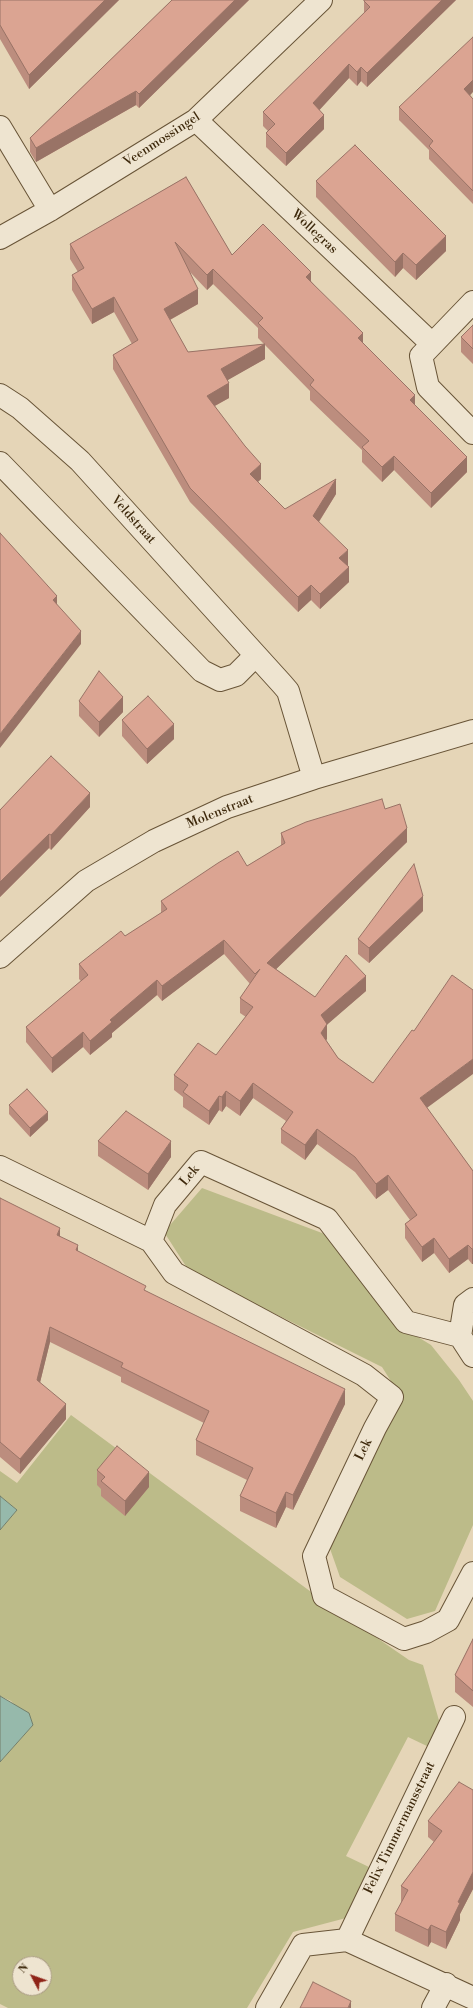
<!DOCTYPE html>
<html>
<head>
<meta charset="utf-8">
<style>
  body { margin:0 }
  #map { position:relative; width:473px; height:2008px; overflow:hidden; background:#e5d5b7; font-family:"Libre Bodoni",serif }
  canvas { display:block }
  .north { position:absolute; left:12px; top:1956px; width:40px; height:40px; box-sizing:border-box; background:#eee4d0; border:1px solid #a89982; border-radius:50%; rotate:311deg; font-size:11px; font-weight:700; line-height:16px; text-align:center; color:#3e290c }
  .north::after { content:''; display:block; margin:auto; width:14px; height:18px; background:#8f2418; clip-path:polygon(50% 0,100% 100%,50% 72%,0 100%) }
</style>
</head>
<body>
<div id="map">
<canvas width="473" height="2008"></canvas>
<div class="north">N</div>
</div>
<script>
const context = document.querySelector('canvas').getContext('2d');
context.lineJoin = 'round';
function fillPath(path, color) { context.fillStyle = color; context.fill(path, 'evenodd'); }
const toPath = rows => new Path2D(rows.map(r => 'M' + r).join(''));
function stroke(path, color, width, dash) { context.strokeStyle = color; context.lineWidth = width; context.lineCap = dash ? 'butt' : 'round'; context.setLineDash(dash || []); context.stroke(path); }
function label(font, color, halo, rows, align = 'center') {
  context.font = font + ' "Libre Bodoni",serif'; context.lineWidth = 3.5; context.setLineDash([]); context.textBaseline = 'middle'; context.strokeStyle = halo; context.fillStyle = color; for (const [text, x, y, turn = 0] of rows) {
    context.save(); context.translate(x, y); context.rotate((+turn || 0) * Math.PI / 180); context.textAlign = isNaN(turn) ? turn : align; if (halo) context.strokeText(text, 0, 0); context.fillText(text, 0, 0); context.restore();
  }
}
fillPath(toPath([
  [202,1188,330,1236,395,1323,431,1345,459,1380,473,1401,473,1525,435,1611,407,1619,340,1577,328,1543,401,1397,382,1367,189,1271,164,1232],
  [71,1415,322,1600,409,1660,423,1665,440,1724,429,1747,408,1737,346,1856,369,1867,346,1918,293,1932,247,2008,8,2008,0,2004,0,1762,33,1725,11,1701,0,1696,0,1530,17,1510,0,1496,0,1471,17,1483],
  [20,1964,44,1964,44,1988,20,1988]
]), '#bcbb89');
const water = toPath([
  [0,1496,17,1510,0,1530,0,1496],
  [0,1696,29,1713,33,1725,0,1762,0,1696]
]);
fillPath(water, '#96b9ab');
stroke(water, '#737f6b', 1);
const minor = toPath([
  [196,120,432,344],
  [0,127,50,210],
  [0,238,50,210,196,120,321,0],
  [473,302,421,356,428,387,473,433],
  [0,395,20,408,80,461,282,684,288,691,314,778],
  [0,463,202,671,220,680,236,675,255,656],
  [0,957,86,881,154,841,227,807,314,778,473,731],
  [0,1167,151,1241,174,1273,364,1375,392,1397,375,1428,314,1556,324,1596,404,1639,426,1632,448,1620,473,1573],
  [151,1241,165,1205,201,1162,327,1219,406,1322,460,1336],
  [473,1299,465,1305,460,1336,473,1356],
  [347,1940,454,1717],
  [267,2008,303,1945,347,1940,473,1998],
  [433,2008,446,1984]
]);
stroke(minor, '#685437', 24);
stroke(minor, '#eee4d0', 22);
fillPath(toPath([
  [0,0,119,0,29,89,0,39],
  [172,0,249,0,139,108,136,105,36,162,30,152,30,138],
  [364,0,456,0,367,87,361,81,357,86,349,78,319,110,324,129,286,166,266,147,266,133,268,131,263,126,263,112,364,13],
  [470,95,473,99,473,204,429,159,429,150,399,120,399,107],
  [186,177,232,255,311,281,415,405,467,472,431,508,394,470,382,482,362,462,362,450,310,400,310,391,265,345,265,359,227,380,229,398,215,406,261,479,258,482,285,509,336,494,319,522,348,565,349,582,320,609,311,600,298,612,190,502,113,369,113,355,132,344,114,312,92,324,72,290,72,275,78,272,70,259,70,244],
  [190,272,207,290,213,284,258,328,258,338,264,344,188,352,170,320,198,304],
  [316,181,446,251,416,280,403,268,395,277,316,197],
  [473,325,473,364,461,352,461,337],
  [79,701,123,712,99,737,79,716],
  [122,720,174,739,147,764,122,736],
  [90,807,51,850,49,848,0,897,0,810],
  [385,809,407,842,276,969,315,997,366,991,327,1024,327,1039,326,1040,338,1058,373,1083,427,1108,473,1171,472,1264,468,1259,449,1273,434,1253,422,1262,405,1238,405,1224,410,1220,388,1190,376,1199,355,1172,317,1144,305,1160,281,1143,281,1129,286,1121,253,1098,240,1116,226,1106,222,1112,219,1110,209,1125,183,1107,183,1097,174,1090,174,1075,216,1055,246,1017,240,1013,240,998,250,984,224,954,162,1001,157,995,112,1033,112,1037,90,1055,83,1047,52,1073,26,1042,26,1027,81,981,79,979,79,964,125,936,161,913,161,901,247,866,281,846,281,833],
  [423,911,369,963,358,954,358,939],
  [9,1105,48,1120,30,1137,9,1114],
  [98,1141,171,1157,148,1190,98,1156],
  [0,1198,60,1236,78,1251,146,1291,345,1404,293,1510,286,1507,276,1528,240,1511,240,1496,247,1480,196,1455,196,1440,204,1423,121,1382,121,1377,50,1342,40,1382,66,1419,20,1474,0,1457],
  [97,1470,149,1487,125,1516,101,1496,101,1489,97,1485],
  [473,1639,473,1707,455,1692,455,1675],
  [473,1790,473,1889,460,1914,460,1920,446,1949,431,1942,428,1947,395,1931,395,1914,401,1903,401,1886,434,1842,428,1837,428,1821]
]), '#bc8d7e');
fillPath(toPath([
  [105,0,119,0,29,89,29,75],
  [235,0,249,0,139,108,139,94],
  [442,0,456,0,367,87,367,73],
  [349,64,349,78,313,117,313,103],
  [361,67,361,81,357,86,357,72],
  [473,80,473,92,464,102,464,89],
  [136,91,136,105,36,162,36,148],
  [324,115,324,129,286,166,286,153],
  [446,236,446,251,416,280,416,265],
  [403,253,403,268,395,277,395,262],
  [213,269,213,284,207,290,207,275],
  [311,272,311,287,306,277],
  [198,289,198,304,164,323,164,309],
  [114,297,114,312,92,324,92,309],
  [363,333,363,348,358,338],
  [265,344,265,359,221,384,221,369],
  [229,383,229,398,207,410,207,396],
  [415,395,415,410,410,400],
  [394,456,394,470,382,482,382,467],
  [467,457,467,472,431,508,431,493],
  [261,464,261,479,250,489,250,474],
  [336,479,336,494,313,531,313,516],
  [348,550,348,565,339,572,339,558],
  [349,567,349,582,320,609,320,594],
  [311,585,311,600,298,612,298,597],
  [57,596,57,610,53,600],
  [81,631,81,644,0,748,0,734],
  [123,697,123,712,99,737,99,722],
  [174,724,174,739,147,764,147,749],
  [90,793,90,807,51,850,51,835],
  [407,828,407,842,267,978,267,963],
  [49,834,49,848,0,897,0,882],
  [423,896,423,911,369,963,369,948],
  [224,940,224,954,162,1001,162,986],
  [366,976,366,991,321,1030,321,1015],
  [157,980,157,995,112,1033,112,1037,90,1055,90,1041,110,1020],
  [327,1024,327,1039,321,1047,321,1033],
  [83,1032,83,1047,52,1073,52,1058],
  [473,1059,473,1074,420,1113,420,1098],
  [253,1083,253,1098,240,1116,240,1101],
  [226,1091,226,1106,222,1112,222,1097],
  [219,1096,219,1110,209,1125,209,1111],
  [48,1112,48,1120,30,1137,30,1128],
  [317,1129,317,1144,305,1160,305,1145],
  [171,1141,171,1157,148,1190,148,1174],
  [388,1175,388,1190,376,1199,376,1184],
  [60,1228,60,1243,57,1235],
  [434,1238,434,1253,422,1262,422,1247],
  [78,1245,78,1260,76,1250],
  [468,1245,468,1259,449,1273,449,1259],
  [472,1249,473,1249,473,1264,472,1264],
  [50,1327,50,1342,37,1395,37,1380],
  [345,1389,345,1404,293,1510,293,1495],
  [66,1404,66,1419,20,1474,20,1459],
  [149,1472,149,1487,125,1516,125,1501],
  [286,1492,286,1507,276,1528,276,1513],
  [473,1872,473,1889,460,1914,460,1920,446,1949,446,1932,458,1902],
  [431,1925,431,1942,428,1947,428,1930],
  [351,2001,351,2008,348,2008]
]), '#997366');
const building = toPath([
  [0,0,105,0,29,75,0,25,0,0],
  [172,0,235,0,139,94,136,91,36,148,30,138,172,0],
  [364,0,442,0,367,73,361,67,357,72,349,64,313,103,324,115,286,153,266,133,275,124,263,112,370,7,364,1,364,0],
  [473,37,473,80,464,89,473,99,473,191,429,146,433,141,399,107,473,37],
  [355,145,446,236,416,265,403,253,395,262,316,181,355,145],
  [186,177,232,255,263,224,311,272,306,277,363,333,358,338,415,395,410,400,467,457,431,493,394,456,382,467,362,447,369,441,310,385,314,380,258,323,263,318,213,269,207,275,175,242,198,289,164,309,188,352,265,344,221,369,229,383,207,396,245,446,261,464,250,474,285,509,336,479,313,516,348,550,339,558,349,567,320,594,311,585,298,597,190,488,113,355,138,340,114,297,92,309,72,275,84,268,70,244,186,177],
  [473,325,473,349,461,337,473,325],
  [0,533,57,596,53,600,81,631,0,734,0,533],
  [99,671,123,697,99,722,79,701,99,671],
  [148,696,174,724,147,749,122,720,148,696],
  [51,756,90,793,51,835,49,834,0,882,0,810,51,756],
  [382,799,385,809,400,804,407,828,267,963,315,997,346,955,366,976,321,1015,327,1024,321,1033,338,1058,373,1083,412,1030,414,1031,452,975,473,990,473,1059,420,1098,473,1171,473,1249,472,1249,468,1245,449,1259,434,1238,422,1247,405,1224,417,1215,388,1175,376,1184,355,1157,317,1129,305,1145,281,1129,293,1112,253,1083,240,1101,226,1091,222,1097,219,1096,209,1111,183,1092,188,1085,174,1075,198,1043,216,1055,253,1007,240,998,260,969,255,974,224,940,162,986,157,980,110,1020,112,1022,90,1041,83,1032,52,1058,26,1027,88,975,79,964,121,931,125,936,167,909,161,901,218,863,238,851,247,866,285,843,281,833,306,822,382,799],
  [414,864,423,896,369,948,358,939,414,864],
  [27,1089,48,1112,30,1128,9,1105,27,1089],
  [126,1111,171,1141,148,1174,98,1141,126,1111],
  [0,1198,60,1228,57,1235,78,1245,76,1250,146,1286,144,1290,345,1389,293,1495,286,1492,276,1513,240,1496,253,1468,196,1440,209,1411,121,1367,123,1363,50,1327,37,1380,66,1404,20,1459,0,1442,0,1198],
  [117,1446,149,1472,125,1501,101,1481,105,1477,97,1470,117,1446],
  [473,1639,473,1691,455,1675,473,1639],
  [459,1782,473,1790,473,1872,458,1902,460,1903,446,1932,431,1925,428,1930,395,1914,408,1890,401,1886,442,1831,428,1821,459,1782],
  [313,1982,351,2001,348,2008,300,2008,313,1982]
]);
fillPath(building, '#dba492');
stroke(building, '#997366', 1);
label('13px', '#3e290c', '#eee4d0', [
  ["Veenmossingel",162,140,-33],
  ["Wollegras",314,232,43],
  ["Veldstraat",133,520,48],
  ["Molenstraat",220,812,-22],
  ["Lek",190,1176,-50],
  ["Lek",364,1450,-64],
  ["Felix Timmermansstraat",400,1828,-64]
]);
</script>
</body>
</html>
